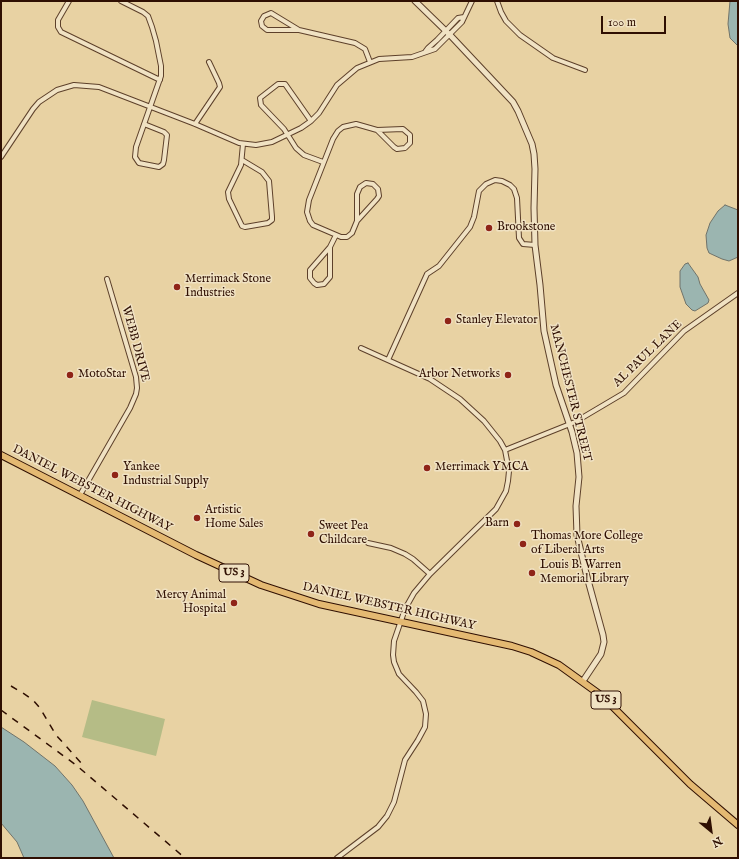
<!DOCTYPE html>
<html>
<head>
<meta charset="utf-8">
<style>
  body { margin:0 }
  #map { position:relative; width:739px; height:859px; overflow:hidden; background:#e8d2a3; font-family:"IM FELL English",serif }
  canvas { display:block }
  .frame { position:absolute; inset:0; border:2px solid #2f0f02; pointer-events:none }
  .north { position:absolute; left:691px; top:811px; width:40px; height:40px; -webkit-text-stroke:3px #f0e2c3; paint-order:stroke; rotate:151deg; font-size:11px; font-weight:700; line-height:16px; text-align:center; color:#2f0f02 }
  .north::after { content:''; display:block; margin:auto; width:14px; height:18px; background:#2f0f02; clip-path:polygon(50% 0,100% 100%,50% 72%,0 100%) }
  .scale { position:absolute; left:601px; top:16px; width:65px; height:18px; box-sizing:border-box; border:2px solid #2f0f02; border-top:0; padding-left:5px; font-size:12px; line-height:14px; white-space:nowrap; color:#2f0f02; -webkit-text-stroke:3px #f0e2c3; paint-order:stroke }
</style>
</head>
<body>
<div id="map">
<canvas width="739" height="859"></canvas>
<div class="frame"></div>
<div class="north">N</div>
<div class="scale">100 m</div>
</div>
<script>
const context = document.querySelector('canvas').getContext('2d');
context.lineJoin = 'round';
function fillPath(path, color) { context.fillStyle = color; context.fill(path, 'evenodd'); }
const toPath = rows => new Path2D(rows.map(r => 'M' + r).join(''));
function stroke(path, color, width, dash) { context.strokeStyle = color; context.lineWidth = width; context.lineCap = dash ? 'butt' : 'round'; context.setLineDash(dash || []); context.stroke(path); }
function label(font, color, halo, rows, align = 'center') {
  context.font = font + ' "IM FELL English",serif'; context.lineWidth = 3; context.setLineDash([]); context.textBaseline = 'middle'; context.strokeStyle = halo; context.fillStyle = color; for (const [text, x, y, turn = 0] of rows) {
    context.save(); context.translate(x, y); context.rotate((+turn || 0) * Math.PI / 180); context.textAlign = isNaN(turn) ? turn : align; if (halo) context.strokeText(text, 0, 0); context.fillText(text, 0, 0); context.restore();
  }
}
fillPath(toPath([
  [92,700,165,719,156,756,82,737]
]), '#b5bc86');
const water = toPath([
  [730,1,738,1,738,46,730,38,728,24,730,1],
  [725,205,738,210,738,257,729,261,722,259,709,253,707,248,706,235,710,223,718,211,725,205],
  [688,263,698,277,700,284,709,300,708,303,695,311,692,310,686,304,680,287,680,271,685,264,688,263],
  [1,727,24,742,55,766,72,785,83,801,114,858,24,858,17,842,1,823,1,727]
]);
fillPath(water, '#9bb5b0');
stroke(water, '#70736a', 1);
const minor = toPath([
  [69,1,58,20,58,27,61,32,160,80],
  [121,1,143,12,148,16,152,27,156,41,161,66,161,76,136,147,135,157,139,163,159,167,163,164,164,160,167,135,164,132,144,124],
  [497,1,501,12,506,21,520,35,553,58,585,70],
  [299,30,271,13,264,16,261,21,262,26,267,30,299,30,355,43,365,49,370,62],
  [425,52,428,48,437,40,458,18,464,17],
  [311,121,285,84,278,84,260,98,261,105,284,129,296,148,304,155,323,162],
  [195,124,220,87,219,83,209,62],
  [1,157,33,109,39,102,57,90,74,85,99,87,195,124,239,143,256,145,272,142,301,128,311,121,319,113,337,85,357,68,379,59,412,57,435,49,462,22,472,1],
  [242,160,262,172,269,181,272,217,272,220,268,223,245,227,242,226,229,199,228,192,241,165,243,144],
  [357,221,377,199,379,196,378,189,373,184,366,183,360,187,357,194,357,221,352,233,347,237,341,237,313,225,310,221,307,212,309,200,333,139,338,131,343,127,356,124,377,130,394,147,397,149,405,148,410,143,410,135,403,129,377,130],
  [330,247,310,270,310,278,314,283,317,285,324,284,330,277,330,247,336,235],
  [388,360,427,274,439,266,470,227,474,217,479,191,486,184,495,180,502,181,510,185,514,189,517,198,519,238,523,244,535,245],
  [505,450,575,422,624,393,684,331,738,293],
  [80,495,130,408,136,394,137,388,136,377,107,279],
  [368,543,391,548,405,554,413,559,430,574],
  [337,858,378,827,387,816,394,802,405,760,418,740,425,727,426,714,423,701,416,692,399,674,394,662,393,655,394,641,405,609,414,593,430,574,496,509,506,491,508,481,509,471,505,450,500,441,484,421,460,399,430,379,361,348]
]);
const tertiary = toPath([
  [415,1,450,35,513,102,518,111,532,144,534,154,535,169,534,208,535,245,540,285,544,331,556,385,572,432,577,453,579,477,576,506,577,535,586,573,603,635,604,642,601,654,583,681]
]);
const primary = toPath([
  [1,455,196,555,261,585,319,604,512,646,531,652,559,665,602,696,690,784,738,825]
]);
stroke(minor, '#5d402a', 6);
stroke(tertiary, '#5d402a', 7);
stroke(primary, '#2f0f02', 8);
stroke(minor, '#f0e2c3', 4);
stroke(tertiary, '#f0e2c3', 5);
stroke(primary, '#e4b972', 6);
stroke(toPath([
  [11,686,23,693,33,700,40,708,56,735,83,765],
  [1,710,76,765,185,858]
]), '#2f0f02', 1.5, [7, 7]);
for (const [x, y, r, color] of [
  [489,228,4,"#8f2418"],
  [177,287,4,"#8f2418"],
  [448,321,4,"#8f2418"],
  [70,375,4,"#8f2418"],
  [508,375,4,"#8f2418"],
  [427,468,4,"#8f2418"],
  [115,475,4,"#8f2418"],
  [197,518,4,"#8f2418"],
  [517,524,4,"#8f2418"],
  [311,534,4,"#8f2418"],
  [523,544,4,"#8f2418"],
  [532,573,4,"#8f2418"],
  [234,603,4,"#8f2418"]
]) { const dot = new Path2D(); dot.arc(x, y, r, 0, 2 * Math.PI); context.fillStyle = color; context.fill(dot); stroke(dot, '#f0e2c3', 1.5); }
for (const [x, y, w] of [
  [234,573,30],
  [606,700,30]
]) { const box = new Path2D(); box.roundRect(x - w / 2, y - 9, w, 18, 3); context.fillStyle = '#f0e2c3'; context.fill(box); stroke(box, '#2f0f02', 1); }
label('bold 11px', '#2f0f02', null, [
  ["US 3",234,573],
  ["US 3",606,700]
]);
label('12px', '#2f0f02', '#f0e2c3', [
  ["Brookstone",497,228],
  ["Merrimack Stone",185,280],
  ["Industries",185,294],
  ["Stanley Elevator",456,321],
  ["MotoStar",78,375],
  ["Arbor Networks",500,375,"right"],
  ["Yankee",123,468],
  ["Industrial Supply",123,482],
  ["Merrimack YMCA",435,468],
  ["Artistic",205,511],
  ["Home Sales",205,525],
  ["Barn",509,524,"right"],
  ["Sweet Pea",319,527],
  ["Childcare",319,541],
  ["Thomas More College",531,537],
  ["of Liberal Arts",531,551],
  ["Louis B. Warren",540,566],
  ["Memorial Library",540,580],
  ["Mercy Animal",226,596,"right"],
  ["Hospital",226,610,"right"]
], 'left');
label('12px', '#2f0f02', '#f0e2c3', [
  ["WEBB DRIVE",135,344,75],
  ["AL PAUL LANE",648,354,-44],
  ["MANCHESTER STREET",570,393,76],
  ["DANIEL WEBSTER HIGHWAY",92,489,27],
  ["DANIEL WEBSTER HIGHWAY",389,607,13]
]);
</script>
</body>
</html>
